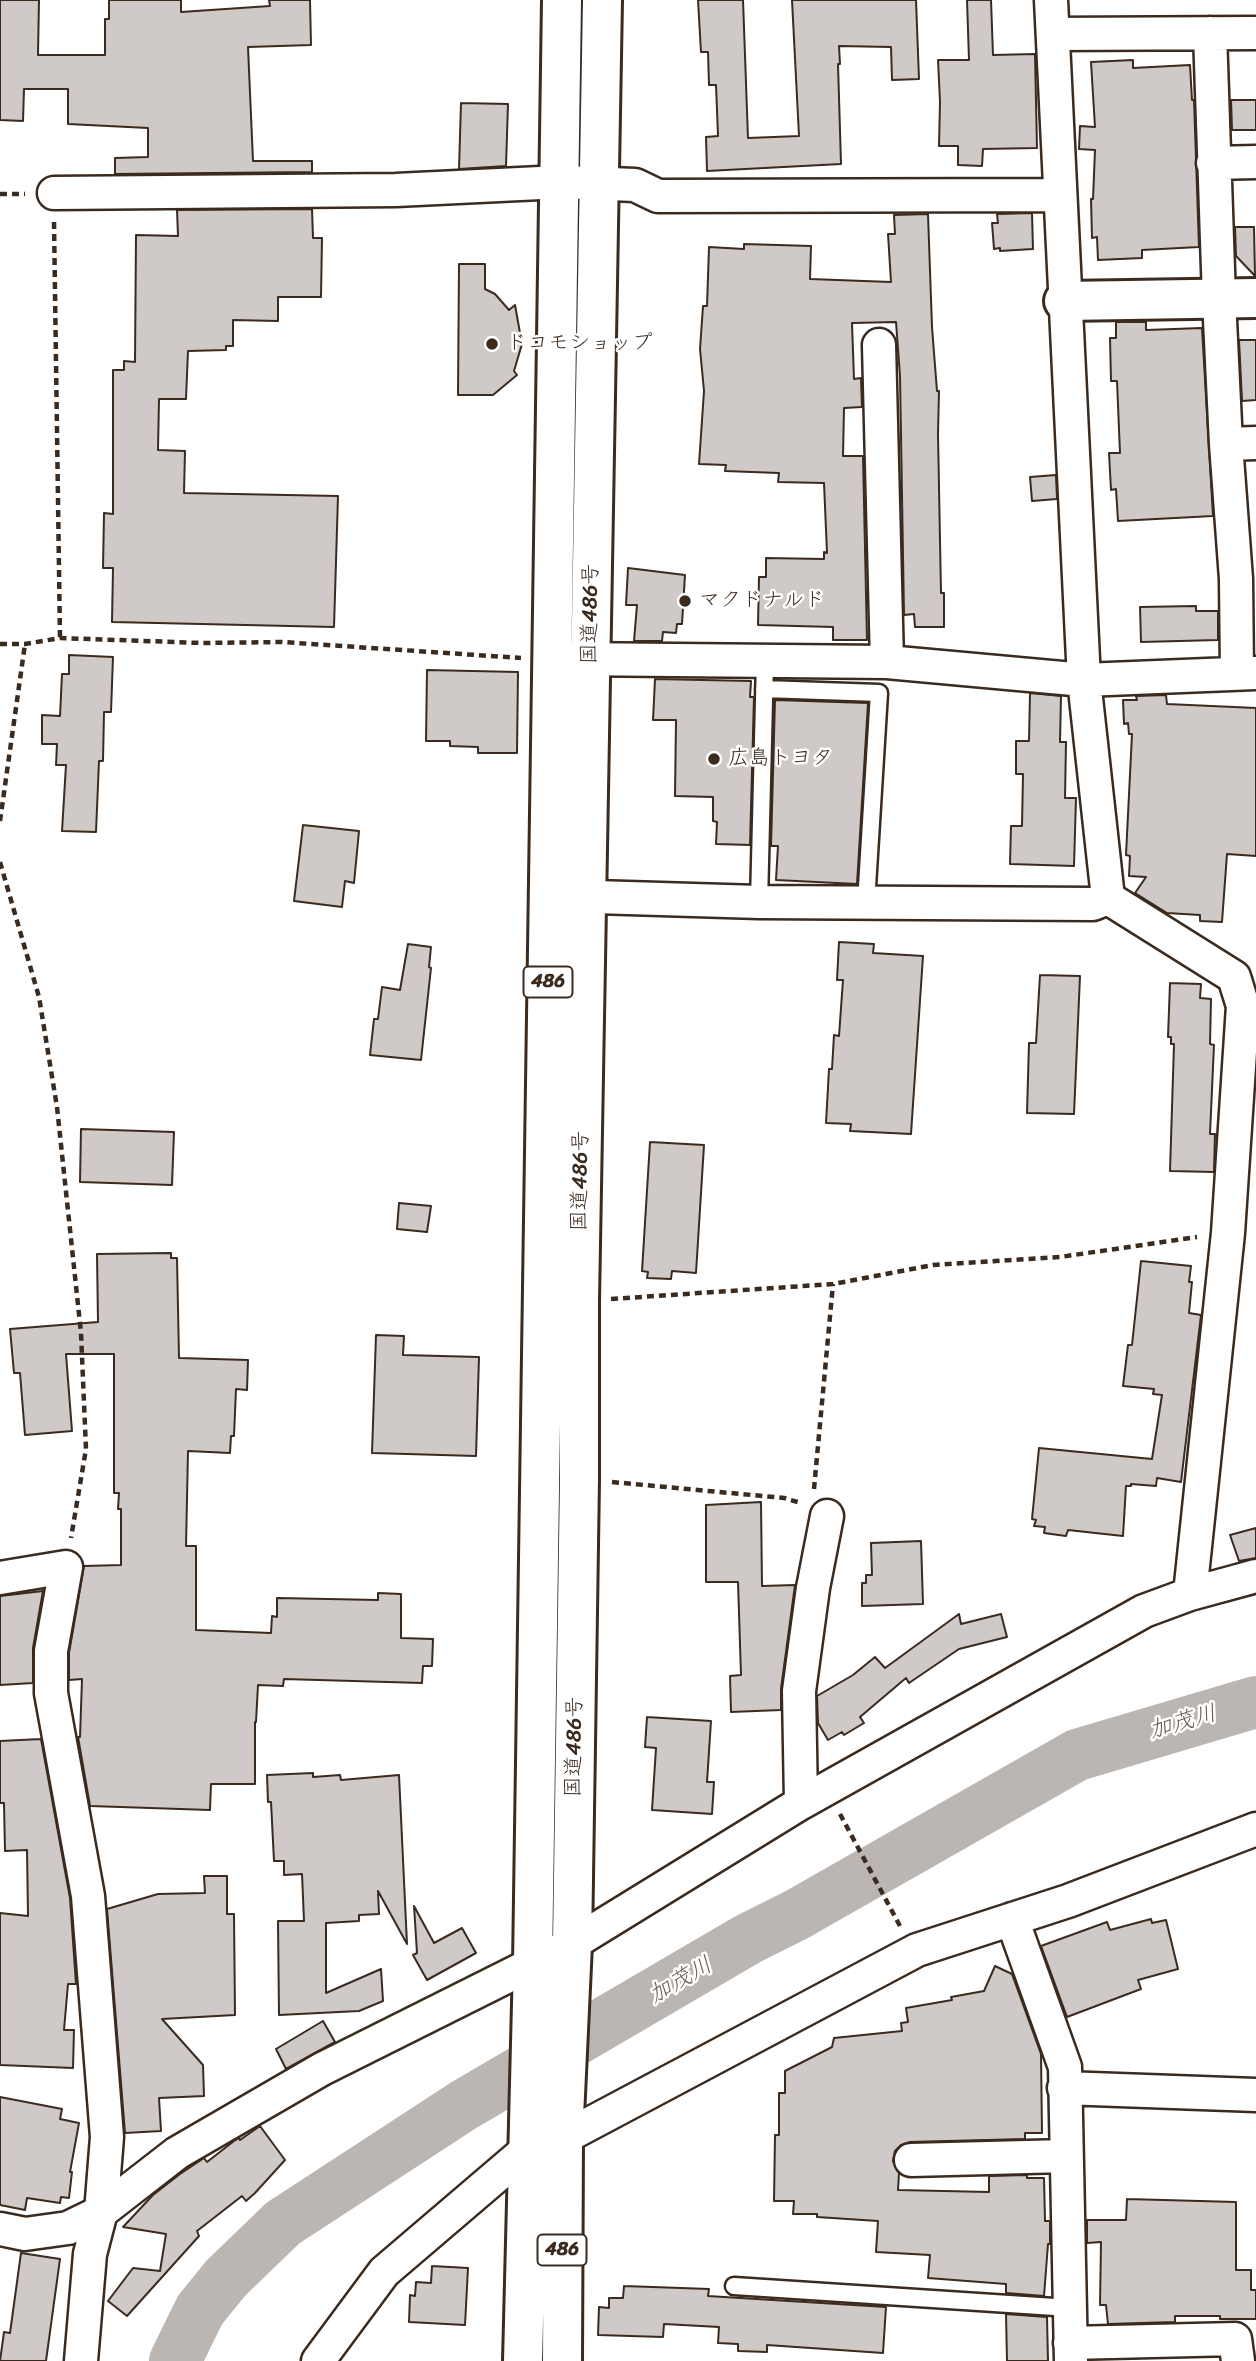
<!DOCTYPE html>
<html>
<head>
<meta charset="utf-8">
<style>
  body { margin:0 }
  canvas { display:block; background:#fff }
</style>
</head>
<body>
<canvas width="1256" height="2361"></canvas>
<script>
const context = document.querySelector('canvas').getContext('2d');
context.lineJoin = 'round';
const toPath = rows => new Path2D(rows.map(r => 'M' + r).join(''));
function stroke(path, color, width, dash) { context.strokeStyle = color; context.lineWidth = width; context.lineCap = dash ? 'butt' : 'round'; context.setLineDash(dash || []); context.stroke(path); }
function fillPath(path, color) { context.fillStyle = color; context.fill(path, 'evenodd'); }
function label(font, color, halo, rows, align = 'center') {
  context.font = font + ' Sriracha,"Klee One",sans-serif'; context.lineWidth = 5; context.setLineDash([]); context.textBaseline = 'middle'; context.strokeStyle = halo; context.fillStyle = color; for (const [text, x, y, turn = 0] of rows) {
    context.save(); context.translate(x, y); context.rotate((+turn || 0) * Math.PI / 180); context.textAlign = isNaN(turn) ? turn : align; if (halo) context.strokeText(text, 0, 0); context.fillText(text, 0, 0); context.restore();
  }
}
stroke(toPath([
  [175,2361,200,2310,226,2278,283,2223,464,2105,748,1939,796,1915,1077,1755,1256,1702]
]), '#bcb6b3', 52);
const building = toPath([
  [0,0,39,0,38,55,105,55,105,19,109,19,109,0,181,0,181,12,270,6,269,0,310,0,311,45,248,47,253,161,312,161,312,172,115,174,115,158,148,157,148,128,68,124,68,89,24,89,23,121,0,120,0,0],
  [698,0,743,0,748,138,799,136,792,0,916,0,919,79,892,80,891,47,839,46,840,64,838,64,841,164,707,171,706,137,718,136,716,85,709,85,708,52,701,52,698,0],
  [967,0,991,0,993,55,1035,54,1037,148,983,149,982,166,958,165,958,146,939,146,940,102,938,60,969,60,967,0],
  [1133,60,1133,68,1190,65,1192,100,1194,100,1199,247,1142,250,1142,258,1098,260,1097,237,1092,238,1091,199,1093,199,1095,150,1079,149,1080,126,1095,127,1091,62,1133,60],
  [1231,100,1256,100,1256,130,1232,130,1231,100],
  [461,103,508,104,506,166,459,169,461,103],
  [312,209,313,238,322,238,321,297,278,297,278,321,233,320,233,346,226,346,226,350,188,351,186,399,159,399,158,450,185,451,184,493,338,496,334,627,112,622,113,568,103,568,104,513,113,514,113,370,124,370,124,361,135,362,136,235,178,236,177,210,312,209],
  [1032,213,1033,249,1000,251,1000,248,994,249,992,223,998,223,997,214,1032,213],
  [928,214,932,327,937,391,939,391,938,434,941,593,944,593,944,627,915,627,914,614,904,615,900,376,896,322,852,323,854,379,861,378,862,407,844,408,843,456,863,456,867,640,833,640,833,627,758,625,759,577,766,577,766,558,824,559,824,552,827,553,824,483,778,482,779,473,725,471,726,465,699,464,704,391,700,349,703,306,707,306,709,247,744,249,744,244,811,246,810,279,891,282,888,234,895,234,894,215,928,214],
  [1235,227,1254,227,1255,276,1236,256,1235,227],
  [459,264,485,264,485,289,495,294,509,310,515,305,522,344,514,371,517,375,493,395,458,395,459,264],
  [1116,322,1146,322,1146,330,1202,328,1213,516,1118,521,1116,489,1111,490,1109,453,1120,453,1117,381,1111,381,1110,338,1116,338,1116,322],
  [1239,340,1256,340,1256,400,1242,401,1239,340],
  [1056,475,1057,499,1032,501,1030,477,1056,475],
  [628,568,685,575,682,624,677,624,676,633,663,632,662,641,634,641,637,605,626,605,628,568],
  [1196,606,1196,611,1218,611,1218,640,1141,642,1140,607,1196,606],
  [69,655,113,657,111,712,104,712,103,761,99,761,96,832,62,831,66,765,56,765,57,744,42,744,42,715,60,716,62,674,69,674,69,655],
  [427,670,518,672,517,753,478,753,478,747,450,746,450,741,426,741,427,670],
  [655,679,751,681,750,697,754,697,750,845,716,844,717,822,713,821,713,797,675,796,676,720,653,720,655,679],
  [1030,693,1061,696,1060,742,1066,742,1065,798,1076,798,1074,866,1010,864,1011,826,1022,826,1023,774,1016,774,1016,741,1029,741,1030,693],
  [1166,695,1167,704,1256,708,1256,856,1227,854,1222,922,1200,921,1200,915,1167,913,1135,893,1146,877,1129,876,1130,856,1126,855,1132,734,1129,734,1128,723,1124,724,1123,700,1137,700,1136,696,1166,695],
  [775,700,868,703,857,884,776,880,778,846,771,846,775,700],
  [303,825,359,831,354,883,345,881,342,907,294,901,303,825],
  [839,942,874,944,873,953,923,956,911,1134,850,1131,851,1124,826,1123,829,1069,832,1069,834,1035,839,1036,843,980,837,980,839,942],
  [408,944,431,947,429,967,431,968,421,1060,370,1055,374,1019,378,1019,382,987,400,990,408,944],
  [1040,975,1080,976,1074,1114,1027,1113,1029,1043,1036,1043,1040,975],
  [1170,983,1201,984,1200,998,1211,999,1210,1044,1214,1045,1210,1134,1215,1134,1214,1172,1170,1171,1174,1044,1171,1044,1171,1037,1168,1037,1170,983],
  [81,1129,174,1132,172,1185,80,1182,81,1129],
  [650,1142,704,1145,696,1273,672,1271,671,1279,647,1278,648,1272,642,1271,650,1142],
  [399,1203,431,1206,427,1232,397,1229,399,1203],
  [171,1253,171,1258,177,1258,179,1358,248,1360,247,1390,236,1389,234,1436,231,1436,230,1453,188,1451,186,1546,196,1546,196,1630,271,1633,272,1616,277,1617,277,1598,378,1600,378,1593,401,1594,401,1638,433,1639,432,1666,423,1666,422,1683,284,1679,283,1686,258,1685,256,1722,255,1722,255,1784,211,1784,210,1810,90,1806,78,1737,80,1737,82,1679,69,1680,69,1653,84,1566,121,1565,121,1509,118,1509,119,1493,114,1493,114,1354,66,1354,72,1431,25,1435,20,1373,14,1373,10,1329,98,1322,97,1254,171,1253],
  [1141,1261,1191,1266,1189,1282,1192,1282,1189,1313,1201,1315,1181,1482,1157,1478,1156,1486,1131,1484,1131,1486,1126,1486,1123,1536,1068,1530,1066,1536,1044,1533,1045,1527,1034,1526,1036,1520,1032,1519,1039,1448,1152,1459,1162,1395,1153,1394,1154,1389,1123,1386,1128,1345,1132,1345,1141,1261],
  [376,1335,404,1336,403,1355,479,1357,476,1456,372,1453,376,1335],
  [761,1502,762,1586,795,1585,781,1689,781,1710,731,1712,730,1676,741,1675,738,1582,706,1582,706,1505,761,1502],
  [1256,1528,1256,1558,1239,1561,1230,1535,1256,1528],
  [921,1541,923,1604,862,1606,862,1583,866,1583,866,1575,872,1575,871,1543,921,1541],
  [43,1591,33,1648,33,1683,0,1685,0,1596,43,1591],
  [959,1614,961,1624,1001,1614,1007,1637,959,1649,909,1683,906,1678,860,1717,864,1723,844,1735,842,1732,828,1740,818,1723,817,1696,853,1675,875,1657,885,1668,959,1614],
  [647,1717,711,1721,707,1782,714,1782,712,1814,652,1810,656,1748,645,1747,647,1717],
  [41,1739,70,1898,76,1984,68,1984,64,2030,74,2030,73,2068,0,2065,0,1913,28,1916,27,1850,5,1851,4,1803,0,1803,0,1741,41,1739],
  [313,1773,313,1777,340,1775,341,1780,399,1775,407,1944,378,1891,379,1914,359,1915,359,1921,326,1923,326,1993,381,1969,383,2001,359,2011,279,2015,278,1921,304,1921,302,1874,284,1875,284,1861,274,1861,271,1802,268,1802,267,1775,313,1773],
  [204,1876,227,1876,227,1914,234,1914,235,2015,162,2019,203,2065,204,2096,159,2098,161,2131,125,2133,107,1909,158,1894,205,1893,204,1876],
  [414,1906,434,1943,462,1928,476,1953,427,1980,413,1955,417,1953,414,1906],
  [1151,1919,1152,1923,1166,1920,1178,1969,1138,1980,1141,1989,1067,2017,1041,1946,1107,1922,1110,1930,1151,1919],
  [995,1966,1012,1974,1041,2054,1042,2133,1025,2133,1025,2139,910,2142,901,2145,895,2151,893,2161,899,2173,898,2190,989,2192,989,2176,1027,2175,1027,2178,1044,2178,1045,2221,1050,2221,1050,2244,1048,2244,1044,2296,1006,2293,1006,2284,928,2278,930,2255,876,2252,878,2221,817,2217,817,2214,793,2214,794,2201,774,2201,775,2135,779,2135,779,2093,785,2093,785,2071,832,2047,834,2038,902,2031,901,2023,908,2022,906,2008,952,2000,951,1997,984,1991,995,1966],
  [323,2021,335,2042,286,2069,276,2049,323,2021],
  [0,2097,62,2109,60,2119,79,2123,70,2172,72,2172,69,2198,61,2197,60,2203,27,2198,25,2210,0,2205,0,2097],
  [260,2126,285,2160,255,2193,246,2201,242,2196,197,2231,199,2236,127,2316,108,2301,133,2268,160,2271,166,2234,123,2227,153,2195,180,2174,204,2158,207,2162,234,2141,239,2138,240,2140,260,2126],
  [1127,2199,1236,2202,1236,2270,1251,2270,1251,2290,1256,2290,1256,2319,1220,2319,1220,2316,1175,2316,1175,2322,1108,2324,1106,2305,1100,2305,1101,2242,1087,2243,1087,2220,1126,2220,1127,2199],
  [21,2253,60,2259,46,2361,0,2361,4,2332,10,2333,21,2253],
  [432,2266,468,2268,465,2325,409,2322,410,2295,415,2296,416,2282,431,2283,432,2266],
  [624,2286,709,2289,708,2296,886,2307,883,2353,767,2345,767,2352,738,2351,738,2344,718,2343,719,2327,664,2324,663,2337,598,2335,599,2307,609,2308,609,2298,623,2298,624,2286],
  [1006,2314,1047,2317,1048,2361,1007,2361,1006,2314]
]);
fillPath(building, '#cfcac7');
stroke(building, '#3b2a1e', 2);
const service = toPath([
  [764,689,879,693,866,903],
  [759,902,765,660],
  [734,2286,1070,2308]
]);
const minor = toPath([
  [1051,0,1084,680,1108,898,1234,977,1243,1006,1228,1233,1190,1594],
  [1210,33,1219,299,1226,444,1236,579,1237,673],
  [1053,34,1256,33],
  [1213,163,1256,162],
  [54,193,396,190,561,182,635,185,658,196,1059,195],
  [879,345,887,662],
  [1226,444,1256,443],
  [569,659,887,662,1084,680,1256,673],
  [562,896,759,902,1093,904,1108,898],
  [0,1578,66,1567,51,1651,51,1693,88,1896,107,2137,101,2212,90,2254,81,2361],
  [801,1803,799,1691,813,1588,827,1516],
  [1012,1919,1065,2067,1071,2361],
  [1064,2088,1256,2095],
  [911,2160,1066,2156],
  [0,2229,25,2234,68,2228,101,2212,177,2153,322,2069,572,1944,801,1803,1144,1611,1190,1594,1256,1576],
  [1070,2343,1235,2339,1238,2361],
  [318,2361,384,2272,528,2149,563,2138,917,1950,1068,1901,1256,1829]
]);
const tertiary = toPath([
  [1064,301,1256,298]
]);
const trunk = toPath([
  [523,2361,533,1964,562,0],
  [562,2361,563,2138,572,1944,579,1479,579,1300,602,0]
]);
stroke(service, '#3b2a1e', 21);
stroke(minor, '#3b2a1e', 37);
stroke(tertiary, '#3b2a1e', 44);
stroke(trunk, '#3b2a1e', 44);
stroke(toPath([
  [0,194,25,194],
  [54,222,60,638],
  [0,644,25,644,60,638,202,643,282,642,521,658],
  [0,821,25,644],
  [0,862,39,997,57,1107,81,1333,86,1449,71,1538],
  [611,1299,833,1284,933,1265,1060,1257,1197,1237],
  [612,1482,784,1498,801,1503],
  [814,1489,833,1284],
  [840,1814,900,1926]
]), '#3b2a1e', 4.5, [7, 5]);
stroke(service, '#fff', 16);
stroke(minor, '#fff', 32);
stroke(tertiary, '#fff', 38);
stroke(trunk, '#fff', 38);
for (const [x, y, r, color] of [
  [492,344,7,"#3b2a1e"],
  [685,601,7,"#3b2a1e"],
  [714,759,7,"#3b2a1e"]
]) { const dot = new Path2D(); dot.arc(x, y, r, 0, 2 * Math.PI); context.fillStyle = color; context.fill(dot); stroke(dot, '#fff', 2.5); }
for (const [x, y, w] of [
  [548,982,49],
  [562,2250,49]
]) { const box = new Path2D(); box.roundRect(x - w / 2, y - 15.5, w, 31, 5); context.fillStyle = '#fff'; context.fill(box); stroke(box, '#3b2a1e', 2); }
label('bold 19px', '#3b2a1e', null, [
  ["486",548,982],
  ["486",562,2250]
]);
label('21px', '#3b2a1e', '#fff', [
  ["ドコモショップ",506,344],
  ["マクドナルド",699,601],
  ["広島トヨタ",728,759]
], 'left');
label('21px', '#3b2a1e', '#fff', [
  ["国道486号",591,614,-89],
  ["国道486号",581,1181,-89],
  ["国道486号",575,1747,-89]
]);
label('italic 23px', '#685b52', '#fff', [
  ["加茂川",1183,1723,-16],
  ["加茂川",681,1981,-30]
]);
</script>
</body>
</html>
